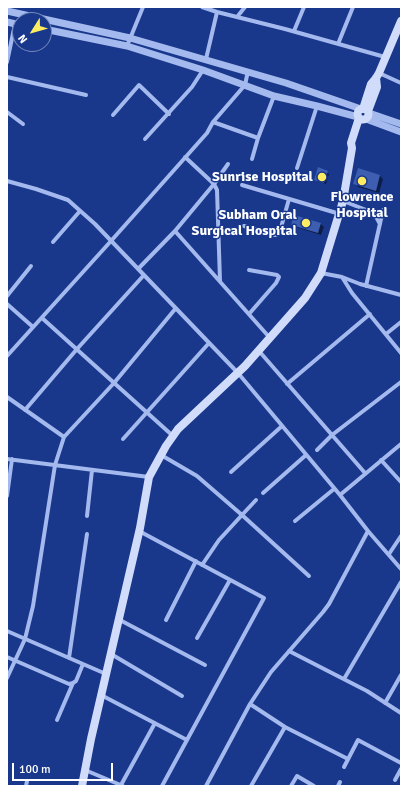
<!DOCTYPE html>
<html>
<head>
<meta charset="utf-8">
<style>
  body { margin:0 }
  #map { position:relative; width:408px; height:793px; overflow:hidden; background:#19388c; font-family:Signika,sans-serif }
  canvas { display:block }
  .frame { position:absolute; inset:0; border:8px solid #fff; pointer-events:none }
  .north { position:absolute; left:12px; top:12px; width:40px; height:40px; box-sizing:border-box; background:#19388c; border:1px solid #7588ba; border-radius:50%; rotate:233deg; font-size:11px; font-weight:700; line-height:16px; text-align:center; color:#fff }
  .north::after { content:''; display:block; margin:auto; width:14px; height:18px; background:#ffec61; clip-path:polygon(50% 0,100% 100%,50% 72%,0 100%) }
  .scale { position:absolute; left:12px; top:763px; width:101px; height:18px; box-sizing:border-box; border:2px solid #fff; border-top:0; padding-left:5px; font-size:12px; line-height:14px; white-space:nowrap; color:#fff; -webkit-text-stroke:3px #19388c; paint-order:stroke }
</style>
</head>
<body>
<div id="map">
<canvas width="408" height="793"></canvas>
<div class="frame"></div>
<div class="north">N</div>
<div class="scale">100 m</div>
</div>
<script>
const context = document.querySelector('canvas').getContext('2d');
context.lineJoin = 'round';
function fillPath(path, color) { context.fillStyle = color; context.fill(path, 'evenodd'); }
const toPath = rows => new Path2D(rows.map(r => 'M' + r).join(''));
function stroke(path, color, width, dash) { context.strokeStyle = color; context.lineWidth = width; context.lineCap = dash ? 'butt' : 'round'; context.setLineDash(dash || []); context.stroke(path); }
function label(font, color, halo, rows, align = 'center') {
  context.font = font + ' Signika,sans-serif'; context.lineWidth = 3; context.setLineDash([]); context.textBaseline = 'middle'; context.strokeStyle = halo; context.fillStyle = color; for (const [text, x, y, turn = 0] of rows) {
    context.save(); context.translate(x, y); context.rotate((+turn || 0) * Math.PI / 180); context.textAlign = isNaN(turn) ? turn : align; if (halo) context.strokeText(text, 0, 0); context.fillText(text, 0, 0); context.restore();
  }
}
fillPath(toPath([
  [359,169,380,176,383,179,379,193,358,187,355,184],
  [327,172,329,174,326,184,317,181,315,179],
  [292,224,321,224,324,227,321,235,295,227]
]), '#0007');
fillPath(toPath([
  [318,167,328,171,324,183,314,180],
  [358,168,380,175,376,191,353,184],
  [294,215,321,223,318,233,291,225]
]), '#3e5eb2');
stroke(toPath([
  [202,7,217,12],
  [237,17,245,7],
  [294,31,304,7],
  [338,44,353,7],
  [127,46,143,7],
  [206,59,217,12,285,29,385,57],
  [7,62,15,24],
  [379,73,401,83],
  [7,77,86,95],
  [7,112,23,124],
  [113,115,139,85,169,114],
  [213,122,258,138,274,96],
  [145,139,192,87,203,70],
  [185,157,214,184,217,190,220,281],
  [252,159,258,138],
  [297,168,317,106],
  [7,181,36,189,68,200,95,224,238,373,340,495,368,531,401,569],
  [242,185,340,214],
  [343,201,374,213,380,224],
  [244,226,275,235,278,234,280,231,289,199],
  [175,231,270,338],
  [53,242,80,211],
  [138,269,175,231,214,184,228,164],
  [249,270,277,275,279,277,276,283,249,314],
  [321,273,342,277,360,284,401,295],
  [342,277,352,293,401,353],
  [366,286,383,210],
  [7,296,31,266],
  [7,304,33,327],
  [42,318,173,436],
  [386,334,401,322],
  [259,351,365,473],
  [7,356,111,241,207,133,213,122,245,85,248,71],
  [287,384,370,314],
  [7,397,64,437,55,465,33,606,25,639,7,678],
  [25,410,77,349,144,275],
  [64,437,114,383,176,308],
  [123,439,209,343],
  [317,450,332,435,401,382],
  [161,455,197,476,242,515,219,540,202,565],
  [7,459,149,477],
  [381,460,401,482],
  [231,472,282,426],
  [263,493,306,455],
  [340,495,401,444],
  [7,496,12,459],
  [256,500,242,515,309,576],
  [87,516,92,470],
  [295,521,334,489],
  [139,531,264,598,162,786],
  [389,554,401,536],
  [118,619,205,665],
  [166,620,196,561],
  [7,631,106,674],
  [197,638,230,580],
  [289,651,367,691,401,713],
  [111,654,182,696],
  [7,657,69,684,73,683,76,681,83,664],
  [69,658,87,534],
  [344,679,401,582],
  [101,695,187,740],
  [385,703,401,675],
  [250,704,285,727,348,759],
  [57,720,73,683],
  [344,767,358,740,401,763],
  [85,770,123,786],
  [395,780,401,769],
  [121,785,155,723],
  [26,786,27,781],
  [206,786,250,704,271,672,323,612,329,604,368,531],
  [251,786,285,727],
  [291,786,297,776,314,786],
  [338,786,340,782]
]), '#a4b9ee', 4);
stroke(toPath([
  [7,11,130,38,286,83,361,109],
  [7,22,20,25],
  [44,29,127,46,203,70,274,96,317,106,358,117],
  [369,113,401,124],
  [366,119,401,132]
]), '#a4b9ee', 7);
stroke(toPath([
  '357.5 114a5.5 5.5 0 1 1 11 0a5.5 5.5 0 1 1-11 0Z',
  [363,109,371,84,376,78,379,73,401,21],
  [368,111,377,87,376,78],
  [82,786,91,739,140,528,149,477,166,446,178,429,245,366,305,298,321,273,343,201,352,148,351,143,359,118]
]), '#d1dcfa', 8);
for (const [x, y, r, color] of [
  [322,177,5,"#ffec61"],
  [362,181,5,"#ffec61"],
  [306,223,5,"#ffec61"]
]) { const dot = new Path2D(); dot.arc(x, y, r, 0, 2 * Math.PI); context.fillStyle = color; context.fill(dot); stroke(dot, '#19388c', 1.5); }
label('bold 14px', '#fff', '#19388c', [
  ["Sunrise Hospital",313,177],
  ["Flowrence",362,197,"center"],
  ["Hospital",362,213,"center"],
  ["Subham Oral",297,215],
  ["Surgical Hospital",297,231]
], 'right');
</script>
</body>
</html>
